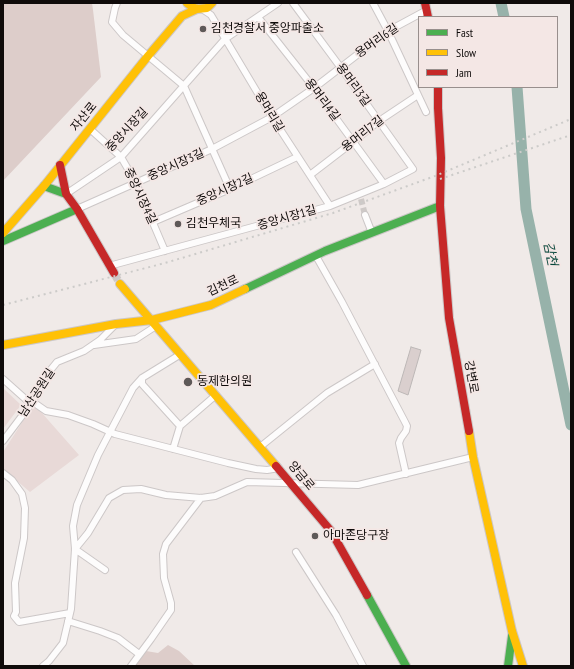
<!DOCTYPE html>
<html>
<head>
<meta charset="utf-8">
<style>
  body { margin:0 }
  #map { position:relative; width:574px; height:669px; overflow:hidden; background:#f0eae8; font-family:"PT Sans Narrow",sans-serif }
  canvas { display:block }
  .frame { position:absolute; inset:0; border:4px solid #0f0b0a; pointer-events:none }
  .legend { position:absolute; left:418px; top:16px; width:140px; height:72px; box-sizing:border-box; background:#f4e7e5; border:1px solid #988f8d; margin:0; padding:5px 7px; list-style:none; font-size:12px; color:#0f0b0a }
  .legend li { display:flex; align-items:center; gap:8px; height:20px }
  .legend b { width:20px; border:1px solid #988f8d }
</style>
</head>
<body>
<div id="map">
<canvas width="574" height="669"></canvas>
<div class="frame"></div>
<ul class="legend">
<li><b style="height:5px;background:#4caf50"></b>Fast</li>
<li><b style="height:5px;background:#ffc107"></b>Slow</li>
<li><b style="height:5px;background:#c62828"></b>Jam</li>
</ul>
</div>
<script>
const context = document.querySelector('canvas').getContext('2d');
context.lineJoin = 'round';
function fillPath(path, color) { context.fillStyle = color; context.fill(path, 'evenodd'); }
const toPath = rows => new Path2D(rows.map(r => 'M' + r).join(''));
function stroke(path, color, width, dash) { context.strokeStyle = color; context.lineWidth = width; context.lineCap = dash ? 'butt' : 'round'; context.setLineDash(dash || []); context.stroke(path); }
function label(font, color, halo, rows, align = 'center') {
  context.font = font + ' "PT Sans Narrow","Noto Sans KR",sans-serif'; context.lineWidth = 3.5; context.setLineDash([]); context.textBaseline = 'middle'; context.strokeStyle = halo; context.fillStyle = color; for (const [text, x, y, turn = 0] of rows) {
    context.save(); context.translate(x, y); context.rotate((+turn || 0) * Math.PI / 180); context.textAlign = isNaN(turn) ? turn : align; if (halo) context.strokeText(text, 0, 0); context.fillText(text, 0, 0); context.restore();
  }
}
fillPath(toPath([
  [3,388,21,405,3,429],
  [34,404,79,455,30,492,3,469,3,452]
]), '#e8d9d7');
fillPath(toPath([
  [3,3,92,3,93,10,101,77,3,181],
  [168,645,179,651,195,666,134,666,146,651,158,653]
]), '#ddcdca');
stroke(toPath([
  [501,3,504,17],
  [517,87,526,209,571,425]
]), '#97b2aa', 11);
const building = toPath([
  [411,347,421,350,408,395,398,391,411,347]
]);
fillPath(building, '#dacfce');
stroke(building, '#bcb7b6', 1);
stroke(toPath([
  [361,199,365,215]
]), '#cec9c7', 6, [6, 3]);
stroke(toPath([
  [114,273,120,284]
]), '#cec9c7', 8, [8, 4]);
const street = toPath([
  [117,3,115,8,112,22,123,35,184,86,230,189],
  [373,3,388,31,426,112],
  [202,9,211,15,272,117,330,206],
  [258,17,314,88,384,184],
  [90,129,121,157,136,183,165,251],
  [310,175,353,142,379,121,418,95],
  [66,194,121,157,225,39,278,3],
  [77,209,212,149,272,117,314,88,388,31,427,10],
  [365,215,372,233],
  [153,222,230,189,297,157],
  [316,256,342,302,405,422,407,426,406,431,401,438,399,443,406,474],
  [109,266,330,206,384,184,413,169,341,68,293,3],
  [94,345,136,339,156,326],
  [142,378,142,384,180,426],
  [3,379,31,404],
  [33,402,46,411,68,415,93,424,115,434,228,463,256,469,267,470,279,468],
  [3,441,31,404,37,394,44,378,57,362,84,351,100,340,116,324],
  [260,447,327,393,375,364],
  [173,449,180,426,216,395],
  [3,473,12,480,22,494,25,508,24,538,15,583,16,612,14,616,19,622,70,613],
  [296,552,336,615,363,666],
  [105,570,75,549,88,533,109,498,123,490,141,489,166,495,201,498,215,496,247,482,358,485,473,457],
  [68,621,100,631,118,638,139,654],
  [43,666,49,661,63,643,71,609,75,549,73,526,77,505,98,455,133,388,142,378,181,354],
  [131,666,151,639,171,610,171,603,164,578,163,554,166,544,201,498]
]);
const fast = toPath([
  [44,186,66,194],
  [3,241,77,209],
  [245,289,325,251,440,206],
  [367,595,406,666],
  [508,666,512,636]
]);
const slow = toPath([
  [187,3,192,7,197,9,207,8,212,3],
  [3,233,44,186,148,56,182,16,197,9],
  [120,284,276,466],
  [3,345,116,324,152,320,211,305,245,289],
  [469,431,473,457,512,631,523,666]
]);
const jam = toPath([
  [425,3,428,17],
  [438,87,438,108,441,158,440,206,449,318,469,431],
  [60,165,66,194,77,209,114,273],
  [276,466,331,531,367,595]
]);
stroke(street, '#ccc7c7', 8);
stroke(fast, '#ccc7c7', 10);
stroke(slow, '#ccc7c7', 10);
stroke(jam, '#ccc7c7', 10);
stroke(street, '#fdfcfc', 6);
stroke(fast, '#4caf50', 8);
stroke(slow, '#ffc107', 8);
stroke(jam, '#c62828', 8);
stroke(toPath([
  [440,179,571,135],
  [3,305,165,263,333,213,435,176,571,119]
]), '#cccbc9', 2, [2, 4]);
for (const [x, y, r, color] of [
  [203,29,4,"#5e5958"],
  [178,224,4,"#5e5958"],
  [188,382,5,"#5e5958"],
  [315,536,4,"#5e5958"]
]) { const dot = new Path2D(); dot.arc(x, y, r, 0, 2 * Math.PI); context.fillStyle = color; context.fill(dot); stroke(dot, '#f4e7e5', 1.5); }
label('12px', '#0f0b0a', '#f4e7e5', [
  ["김천경찰서 중앙파출소",211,29],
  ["김천우체국",186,224],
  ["동제한의원",197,382],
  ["아마존당구장",323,536]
], 'left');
label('12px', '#0f0b0a', '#f4e7e5', [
  ["용머리6길",377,41,-35],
  ["용머리3길",353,85,54],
  ["용머리4길",322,100,53],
  ["용머리길",269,112,59],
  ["자산로",84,117,-51],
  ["중앙시장길",127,130,-47],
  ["용머리7길",363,134,-38],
  ["중앙시장3길",176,165,-24],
  ["중앙시장2길",225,190,-24],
  ["중앙시장4길",140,196,65],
  ["중앙시장1길",287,218,-16],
  ["김천로",223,286,-25],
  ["강변로",471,377,80],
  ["남산공원길",37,393,-57],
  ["양금로",301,476,50]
]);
label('italic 13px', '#07473b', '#f4e7e5', [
  ["감천",550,254,78]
]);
</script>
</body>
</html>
